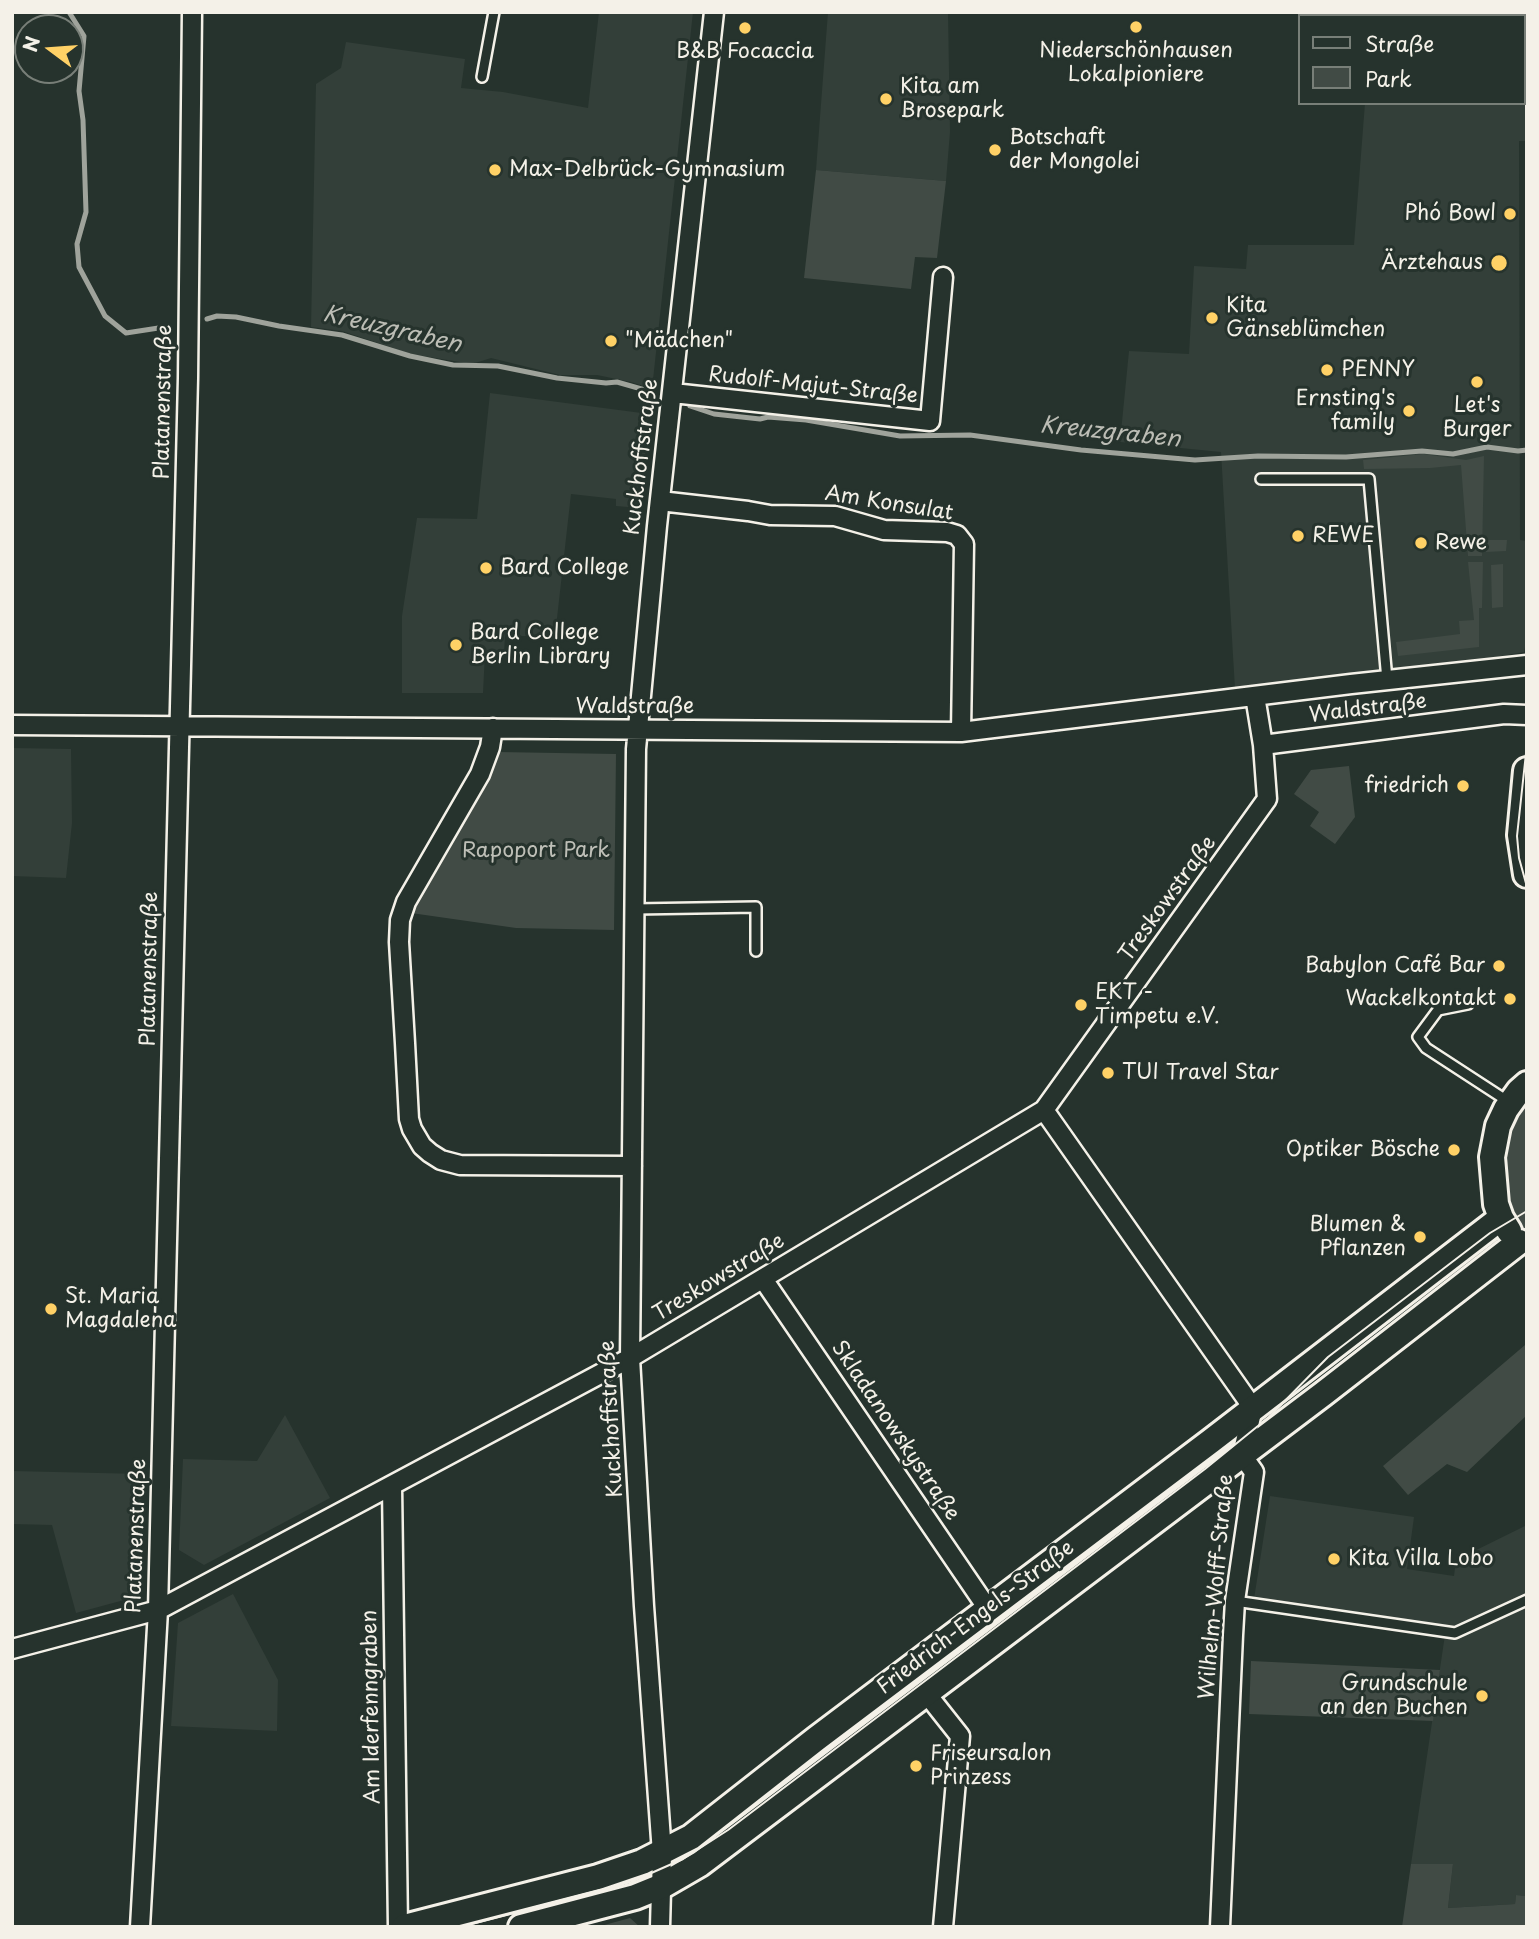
<!DOCTYPE html>
<html>
<head>
<meta charset="utf-8">
<style>
  body { margin:0 }
  #map { position:relative; width:1539px; height:1939px; overflow:hidden; background:#26332d; font-family:"Playpen Sans",sans-serif }
  canvas { display:block }
  .frame { position:absolute; inset:0; border:14px solid #f4f1e8; pointer-events:none }
  .legend { position:absolute; left:1298px; top:14px; width:228px; height:91px; box-sizing:border-box; background:#26332d; border:2px solid #787f78; margin:0; padding:9px 12px; list-style:none; font-size:21px; color:#f4f1e8 }
  .legend li { display:flex; align-items:center; gap:14px; height:35px }
  .legend b { width:35px; border:2px solid #787f78 }
  .north { position:absolute; left:14px; top:14px; width:70px; height:70px; box-sizing:border-box; background:#26332d; border:2px solid #787f78; border-radius:50%; rotate:286deg; font-size:19px; font-weight:700; line-height:28px; text-align:center; color:#f4f1e8 }
  .north::after { content:''; display:block; margin:auto; width:24px; height:32px; background:#ffd166; clip-path:polygon(50% 0,100% 100%,50% 72%,0 100%) }
</style>
</head>
<body>
<div id="map">
<canvas width="1539" height="1939"></canvas>
<div class="frame"></div>
<ul class="legend">
<li><b style="height:9px;background:#26332d"></b>Straße</li>
<li><b style="height:19px;background:#414b45"></b>Park</li>
</ul>
<div class="north">N</div>
</div>
<script>
const context = document.querySelector('canvas').getContext('2d');
context.lineJoin = 'round';
function fillPath(path, color) { context.fillStyle = color; context.fill(path, 'evenodd'); }
const toPath = rows => new Path2D(rows.map(r => 'M' + r).join(''));
function stroke(path, color, width, dash) { context.strokeStyle = color; context.lineWidth = width; context.lineCap = dash ? 'butt' : 'round'; context.setLineDash(dash || []); context.stroke(path); }
function label(font, color, halo, rows, align = 'center') {
  context.font = font + ' "Playpen Sans",sans-serif'; context.lineWidth = 6; context.setLineDash([]); context.textBaseline = 'middle'; context.strokeStyle = halo; context.fillStyle = color; for (const [text, x, y, turn = 0] of rows) {
    context.save(); context.translate(x, y); context.rotate((+turn || 0) * Math.PI / 180); context.textAlign = isNaN(turn) ? turn : align; if (halo) context.strokeText(text, 0, 0); context.fillText(text, 0, 0); context.restore();
  }
}
fillPath(toPath([
  [599,12,693,12,652,389,631,382,597,375,560,375,491,358,472,364,411,354,342,331,311,327,316,84,341,68,346,42,465,59,461,88,503,92,588,108],
  [828,12,948,12,950,132,946,181,816,170],
  [1523,95,1527,103,1527,141,1519,141,1520,540,1527,541,1527,638,1524,652,1478,660,1235,689,1221,452,1120,442,1129,351,1189,354,1194,266,1246,269,1248,245,1354,245,1365,103,1523,103],
  [490,393,649,414,640,508,616,506,616,499,571,494,555,636,505,636,504,653,485,653,483,693,402,693,402,616,417,518,477,519],
  [12,748,71,749,72,823,66,878,12,876],
  [285,1415,330,1498,204,1565,179,1550,183,1459,257,1461],
  [12,1471,142,1474,139,1596,76,1613,52,1525,12,1524],
  [1270,1496,1414,1517,1407,1569,1454,1576,1456,1560,1527,1525,1527,1896,1516,1895,1515,1904,1448,1908,1453,1864,1411,1864,1446,1628,1254,1599],
  [233,1594,278,1680,277,1731,171,1726,178,1623]
]), '#333f39');
fillPath(toPath([
  [1437,12,1501,12,1503,14,1503,16,1437,16],
  [816,170,946,181,937,258,915,257,911,289,804,278],
  [1423,454,1466,460,1484,456,1482,556,1468,556,1461,465,1430,468,1364,469,1363,460],
  [1487,540,1507,540,1506,551,1486,552],
  [1468,562,1483,562,1482,608,1479,608,1479,647,1398,656,1396,642,1460,634,1459,621,1474,620],
  [1503,564,1503,607,1492,608,1491,565],
  [498,752,616,754,614,930,516,928,411,913,416,898,480,793],
  [1349,766,1355,817,1335,844,1310,826,1319,812,1294,794,1311,770],
  [1527,1093,1527,1233,1516,1221,1509,1207,1501,1147],
  [1525,1345,1527,1415,1467,1472,1447,1464,1408,1495,1383,1466],
  [1195,1462,1200,1468,1015,1608,1010,1601],
  [1003,1606,1008,1613,899,1696,894,1689],
  [1251,1661,1440,1670,1433,1721,1249,1714],
  [888,1695,892,1701,726,1827,699,1845],
  [1411,1864,1453,1864,1448,1908,1515,1904,1516,1895,1527,1896,1527,1927,1402,1927],
  [630,1918,640,1927,597,1927]
]), '#414b45');
stroke(toPath([
  [69,12,84,36,79,91,83,120,86,212,77,244,79,267,105,316,126,333,165,327],
  [207,319,217,316,236,317,279,326,342,335,410,356,453,365,498,366,557,378,606,383,617,382,652,392],
  [690,406,714,414,760,419,768,417,806,420,900,436,970,435,1081,450,1195,460,1258,456,1346,457,1422,451,1453,454,1487,447,1518,451,1527,450]
]), '#9fa39b', 5);
const lane = toPath([
  [482,77,494,12],
  [1261,479,1369,479,1387,680],
  [635,909,756,907,756,951],
  [1468,1004,1438,1010,1418,1037,1426,1048,1509,1102],
  [1235,1601,1455,1633,1527,1600]
]);
const street = toPath([
  [673,393,930,421,943,277],
  [660,501,748,511,770,515,835,516,884,530,947,532,957,535,964,544,961,732],
  [12,725,961,732,1351,684,1527,665],
  [493,728,490,747,480,774,406,902,400,920,399,942,405,1043,409,1119,412,1129,422,1146,430,1153,441,1160,460,1165,632,1166],
  [1263,745,1504,714,1527,715],
  [1044,1110,1253,1408,1242,1455,1254,1472,1235,1601,1233,1635,1220,1927],
  [763,1279,988,1609],
  [392,1486,398,1927],
  [12,1649,158,1610,630,1358,1044,1110,1267,799,1263,745,1255,696],
  [926,1693,960,1736,943,1927],
  [140,1927,158,1610,188,378,192,12],
  [660,1927,662,1853,644,1606,630,1358,636,749,657,526,714,12]
]);
const secondary = toPath([
  [1509,1231,1501,1218,1496,1204,1492,1157,1498,1126,1506,1109,1519,1091,1527,1084],
  [404,1927,598,1877,642,1862,691,1837,816,1739,1211,1441,1501,1218],
  [521,1927,635,1897,662,1886,700,1864,1323,1394,1519,1242]
]);
const primary = toPath([
  [1527,771,1521,835,1527,874]
]);
stroke(lane, '#f4f1e8', 14);
stroke(street, '#f4f1e8', 23);
stroke(secondary, '#f4f1e8', 30);
stroke(primary, '#f4f1e8', 32);
stroke(lane, '#26332d', 9);
stroke(street, '#26332d', 18);
stroke(secondary, '#26332d', 24);
stroke(primary, '#26332d', 26);
stroke(toPath([
  [1527,744,1517,836,1519,858,1527,887],
  [460,1927,631,1882,683,1859,728,1830,1205,1469,1269,1417,1328,1357,1490,1233,1527,1211]
]), '#f4f1e8', 2);
for (const [x, y, r, color] of [
  [1136,27,7,"#ffd166"],
  [745,28,7,"#ffd166"],
  [886,99,7,"#ffd166"],
  [995,150,7,"#ffd166"],
  [495,170,7,"#ffd166"],
  [1510,214,7,"#ffd166"],
  [1499,263,9,"#ffd166"],
  [1212,318,7,"#ffd166"],
  [611,341,7,"#ffd166"],
  [1327,370,7,"#ffd166"],
  [1477,382,7,"#ffd166"],
  [1409,411,7,"#ffd166"],
  [1298,536,7,"#ffd166"],
  [1421,543,7,"#ffd166"],
  [486,568,7,"#ffd166"],
  [456,645,7,"#ffd166"],
  [1463,786,7,"#ffd166"],
  [1499,966,7,"#ffd166"],
  [1510,999,7,"#ffd166"],
  [1081,1005,7,"#ffd166"],
  [1108,1073,7,"#ffd166"],
  [1454,1150,7,"#ffd166"],
  [1420,1237,7,"#ffd166"],
  [51,1309,7,"#ffd166"],
  [1334,1559,7,"#ffd166"],
  [1482,1696,7,"#ffd166"],
  [916,1766,7,"#ffd166"]
]) { const dot = new Path2D(); dot.arc(x, y, r, 0, 2 * Math.PI); context.fillStyle = color; context.fill(dot); stroke(dot, '#26332d', 2.5); }
label('21px', '#f4f1e8', '#26332d', [
  ["Niederschönhausen",1136,51,"center"],
  ["Lokalpioniere",1136,75,"center"],
  ["B&B Focaccia",745,52,"center"],
  ["Kita am",900,87],
  ["Brosepark",900,111],
  ["Botschaft",1009,138],
  ["der Mongolei",1009,162],
  ["Max-Delbrück-Gymnasium",509,170],
  ["Phó Bowl",1496,214,"right"],
  ["Ärztehaus",1483,263,"right"],
  ["Kita",1226,306],
  ["Gänseblümchen",1226,330],
  ["\"Mädchen\"",625,341],
  ["PENNY",1341,370],
  ["Ernsting's",1395,399,"right"],
  ["family",1395,423,"right"],
  ["Let's",1477,406,"center"],
  ["Burger",1477,430,"center"],
  ["REWE",1312,536],
  ["Rewe",1435,543],
  ["Bard College",500,568],
  ["Bard College",470,633],
  ["Berlin Library",470,657],
  ["friedrich",1449,786,"right"],
  ["Babylon Café Bar",1485,966,"right"],
  ["EKT -",1095,993],
  ["Timpetu e.V.",1095,1017],
  ["Wackelkontakt",1496,999,"right"],
  ["TUI Travel Star",1122,1073],
  ["Optiker Bösche",1440,1150,"right"],
  ["Blumen &",1406,1225,"right"],
  ["Pflanzen",1406,1249,"right"],
  ["St. Maria",65,1297],
  ["Magdalena",65,1321],
  ["Kita Villa Lobo",1348,1559],
  ["Grundschule",1468,1684,"right"],
  ["an den Buchen",1468,1708,"right"],
  ["Friseursalon",930,1754],
  ["Prinzess",930,1778]
], 'left');
label('21px', '#f4f1e8', '#26332d', [
  ["Rudolf-Majut-Straße",813,386,6],
  ["Platanenstraße",164,402,-89],
  ["Kuckhoffstraße",642,457,-83],
  ["Am Konsulat",889,504,9],
  ["Waldstraße",635,707],
  ["Waldstraße",1368,709,-7],
  ["Treskowstraße",1168,899,-54],
  ["Platanenstraße",150,969,-89],
  ["Treskowstraße",719,1278,-31],
  ["Kuckhoffstraße",612,1419,-93],
  ["Skladanowskystraße",895,1431,56],
  ["Platanenstraße",137,1536,-88],
  ["Wilhelm-Wolff-Straße",1217,1587,-85],
  ["Friedrich-Engels-Straße",976,1618,-37],
  ["Am Iderfenngraben",372,1707,-91]
]);
label('21px', '#bebfb7', '#26332d', [
  ["Rapoport Park",536,851]
]);
label('italic 23px', '#bcbdb5', '#26332d', [
  ["Kreuzgraben",392,330,13],
  ["Kreuzgraben",1110,433,6]
]);
</script>
</body>
</html>
